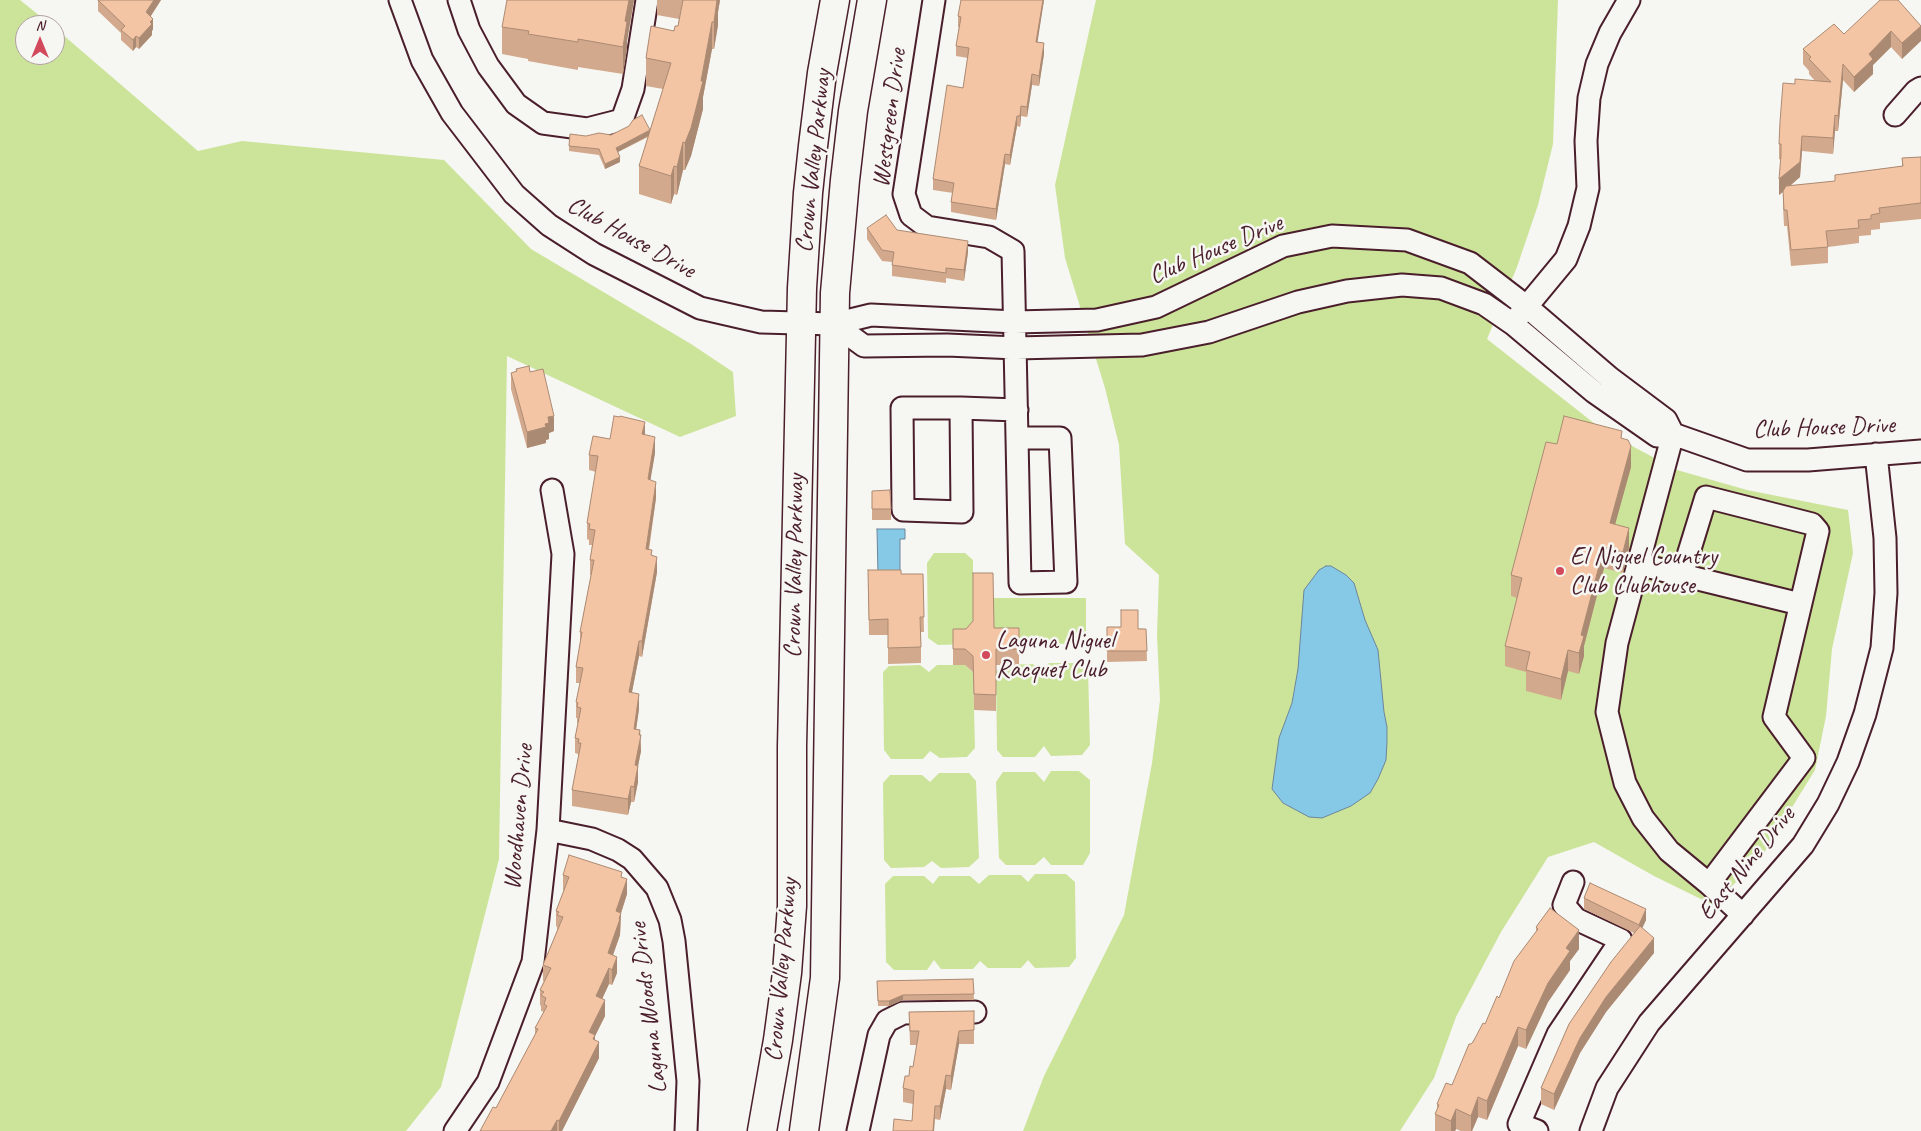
<!DOCTYPE html>
<html>
<head>
<meta charset="utf-8">
<style>
  body { margin:0 }
  #map { position:relative; width:1921px; height:1131px; overflow:hidden; background:#f6f6f2; font-family:Caveat,sans-serif }
  canvas { display:block }
  .north { position:absolute; left:15px; top:15px; width:50px; height:50px; box-sizing:border-box; background:#f6f6f2; border:1px solid #b1a0a2; border-radius:50%; rotate:0deg; font-size:14px; font-weight:700; line-height:20px; text-align:center; color:#4a1f2b }
  .north::after { content:''; display:block; margin:auto; width:18px; height:22px; background:#d1495b; clip-path:polygon(50% 0,100% 100%,50% 72%,0 100%) }
</style>
</head>
<body>
<div id="map">
<canvas width="1921" height="1131"></canvas>
<div class="north">N</div>
</div>
<script>
const context = document.querySelector('canvas').getContext('2d');
context.lineJoin = 'round';
function fillPath(path, color) { context.fillStyle = color; context.fill(path, 'evenodd'); }
const toPath = rows => new Path2D(rows.map(r => 'M' + r).join(''));
function stroke(path, color, width, dash) { context.strokeStyle = color; context.lineWidth = width; context.lineCap = dash ? 'butt' : 'round'; context.setLineDash(dash || []); context.stroke(path); }
function label(font, color, halo, rows, align = 'center') {
  context.font = font + ' Caveat,sans-serif'; context.lineWidth = 5; context.setLineDash([]); context.textBaseline = 'middle'; context.strokeStyle = halo; context.fillStyle = color; for (const [text, x, y, turn = 0] of rows) {
    context.save(); context.translate(x, y); context.rotate((+turn || 0) * Math.PI / 180); context.textAlign = isNaN(turn) ? turn : align; if (halo) context.strokeText(text, 0, 0); context.fillText(text, 0, 0); context.restore();
  }
}
fillPath(toPath([
  [0,0,20,0,51,25,25,25,25,55,55,55,55,28,198,151,242,141,444,160,531,249,691,344,733,372,736,416,680,437,507,356,499,859,441,1087,406,1131,0,1131],
  [1096,0,1558,0,1553,144,1538,205,1517,267,1487,339,1604,431,1677,470,1747,490,1848,510,1853,553,1832,649,1826,716,1815,770,1762,856,1713,905,1654,876,1594,842,1548,857,1501,932,1456,1017,1434,1078,1400,1131,1023,1131,1044,1076,1124,915,1152,763,1160,700,1157,635,1159,575,1125,544,1119,445,1105,388,1065,258,1055,185],
  [934,553,965,553,973,560,973,636,966,644,938,645,928,638,927,563],
  [993,598,1086,598,1086,635,1079,644,1001,643,994,637],
  [1049,663,1079,663,1088,670,1090,745,1082,755,1051,756,1044,746,1035,757,1003,757,997,750,996,672,1002,665,1033,664,1042,671],
  [920,665,929,672,937,665,965,665,973,672,975,748,967,757,940,758,930,751,923,759,891,759,884,750,883,672,889,666],
  [1051,771,1079,771,1090,780,1090,853,1083,865,1051,865,1044,857,1035,865,1006,865,999,858,996,782,1003,772,1035,772,1044,782],
  [939,773,969,773,976,781,979,858,969,867,941,868,932,861,924,867,891,868,884,860,883,783,890,775,922,775,930,782],
  [1035,874,1066,874,1075,882,1076,958,1069,967,1035,968,1028,960,1021,968,988,968,980,961,973,969,941,969,934,960,927,970,894,970,886,962,885,884,893,876,924,876,933,884,939,876,970,876,979,884,989,875,1021,875,1028,882]
]), '#cce49a');
const water = toPath([
  [877,529,905,529,905,539,900,539,900,575,878,575,877,529],
  [1326,566,1331,566,1346,575,1354,583,1365,620,1378,650,1384,712,1387,727,1387,742,1386,760,1378,779,1370,793,1351,806,1322,818,1309,817,1283,803,1272,789,1279,738,1292,703,1298,669,1304,590,1319,570,1326,566]
]);
fillPath(water, '#85c9e6');
stroke(water, '#6d859b', 1);
const minor = toPath([
  [400,0,422,60,452,113,514,194,549,225,594,254,700,308,761,322,834,324,871,315,1015,322,1097,320,1156,307,1283,246,1332,236,1407,240,1470,263,1526,306,1610,378,1666,420,1673,434],
  [459,0,469,30,488,66,516,104,543,123,587,129,622,120,633,89,647,0],
  [934,0,904,194,911,215,927,227,989,237,1013,251,1017,438,1060,438,1066,582,1020,583,1017,438],
  [1895,115,1916,91,1921,88],
  [1518,317,1566,259,1579,226,1588,188,1586,141,1589,98,1597,64,1610,33,1629,0],
  [834,324,864,346,947,345,1016,348,1142,345,1209,332,1298,302,1347,291,1402,285,1441,288,1484,304,1513,324,1594,392,1657,436,1673,434,1747,460,1808,460,1921,451],
  [961,408,962,512,903,510,902,408,961,408,1017,410],
  [1673,434,1617,643,1607,712,1625,783,1643,818,1669,851,1709,884,1804,758,1774,717,1818,531,1812,524,1706,497,1682,575,1800,604],
  [1638,564,1682,575],
  [548,830,592,839,618,850,632,859,657,888,670,920,674,941,688,1081,686,1131],
  [1709,884,1743,915],
  [455,1131,488,1082,533,962,548,830,563,554,552,490],
  [858,1131,879,1035,887,1021,903,1013,975,1012],
  [1537,1131,1519,1124,1558,1034,1621,940,1576,919,1564,905,1573,882],
  [1591,1131,1607,1088,1649,1023,1803,845,1828,804,1848,762,1865,714,1882,648,1886,593,1885,538,1876,454]
]);
const major = toPath([
  [762,1131,778,1040,787,973,792,906,792,746,802,288,808,193,813,146,822,73,835,0],
  [804,1131,825,978,835,293,845,180,853,111,872,0]
]);
stroke(minor, '#4a1f2b', 25);
stroke(major, '#4a1f2b', 31);
stroke(minor, '#f6f6f2', 21);
stroke(major, '#f6f6f2', 28);
fillPath(toPath([
  [98,0,161,0,151,16,153,29,152,31,152,35,139,49,136,47,133,51,121,40,121,33,98,11],
  [545,0,634,0,627,41,627,49,623,74,578,67,578,70,528,61,528,59,502,54,502,27],
  [657,0,720,0,718,12,718,25,714,49,712,49,703,97,703,109,691,156,685,170,683,170,677,195,674,194,671,204,639,194,639,166,648,137,618,152,620,162,605,169,599,155,569,151,569,146,586,136,611,135,650,130,663,89,646,86,646,58,678,26,679,19,657,15],
  [1044,0,1037,42,1044,54,1039,86,1032,85,1027,117,1021,116,1020,127,1017,126,1010,165,1005,164,996,220,951,212,951,202,953,193,933,190,933,179,963,88,968,58,956,56,956,46,959,27,958,27,958,16],
  [1921,25,1902,59,1891,47,1873,65,1873,74,1854,92,1843,80,1838,131,1835,131,1833,154,1802,151,1800,177,1790,186,1835,181,1835,175,1902,166,1902,158,1921,157,1921,219,1880,223,1880,229,1871,230,1871,235,1859,236,1859,243,1828,247,1828,263,1791,266,1787,226,1784,226,1783,206,1783,192,1779,195,1781,160,1779,159,1779,144,1815,81,1809,74,1809,71,1803,64,1803,49,1844,34],
  [867,228,897,230,968,252,964,281,946,278,946,283,892,276,892,262,882,261,867,239],
  [516,369,530,372,554,431,549,433,549,439,546,440,546,443,527,448,511,389,511,373,516,372],
  [645,435,655,453,650,480,656,498,649,550,652,556,657,572,642,657,639,656,632,692,639,709,636,729,640,730,641,751,638,766,638,782,634,802,631,802,628,815,572,806,572,790,578,759,578,754,575,753,575,738,578,723,577,723,577,718,576,718,576,702,580,683,576,683,576,667,580,643,580,632,591,575,590,575,590,560,592,545,589,545,589,540,587,539,587,523,596,472,589,470,589,455,610,439],
  [1622,438,1631,467,1615,524,1629,548,1623,573,1604,568,1584,646,1584,656,1579,674,1568,671,1561,700,1526,691,1526,672,1505,666,1505,646,1517,598,1511,596,1511,575,1557,444],
  [872,491,891,509,891,520,872,520],
  [868,570,901,574,923,574,924,632,921,632,921,663,888,664,888,635,869,635],
  [1107,627,1146,629,1147,661,1107,662],
  [994,628,1019,628,1019,665,996,665,996,711,974,710,973,672,965,665,953,665,953,629],
  [563,875,622,877,627,894,621,913,620,935,613,955,617,973,612,985,609,984,602,999,605,1016,595,1036,595,1040,599,1058,562,1131,480,1131,496,1108,535,1035,535,1028,544,1012,541,1011,541,1006,540,1005,540,990,544,981,543,981,543,965,557,931,557,927,556,926,556,911,564,891,563,890],
  [1584,898,1646,920,1642,928,1654,953,1606,1012,1580,1053,1554,1110,1541,1104,1541,1088,1634,933,1584,909],
  [1536,927,1579,949,1570,961,1570,970,1548,1002,1526,1049,1518,1046,1487,1120,1478,1117,1472,1131,1461,1131,1456,1129,1455,1131,1435,1131,1435,1114,1437,1110,1437,1104,1452,1085,1471,1044,1485,1024,1536,932],
  [973,979,974,1000,903,1000,889,1006,878,1006,877,981],
  [974,1011,974,1044,959,1044,951,1090,946,1089,940,1120,935,1119,934,1131,893,1131,912,1121,913,1104,903,1102,903,1088,913,1067,917,1045,910,1045,909,1012]
]), '#d2a98d');
fillPath(toPath([
  [154,0,161,0,146,23,146,12],
  [629,0,634,0,627,41,627,49,623,74,623,47,625,21],
  [716,0,720,0,718,12,718,25,714,49,714,22],
  [1043,0,1044,0,1036,52,1036,42],
  [153,19,153,29,152,31,152,35,139,49,139,38,150,22],
  [712,22,712,49,703,97,703,109,691,156,685,170,685,143,701,81],
  [1921,26,1921,41,1902,59,1902,43],
  [1891,31,1891,47,1873,65,1873,74,1854,92,1854,77,1869,54],
  [136,36,136,47,133,51,133,40],
  [1044,43,1044,54,1039,86,1039,76],
  [1843,64,1843,80,1838,131,1838,116],
  [1032,74,1032,85,1027,117,1027,107],
  [1021,106,1021,116,1020,127,1020,116],
  [1835,115,1835,131,1833,154,1833,138],
  [1017,116,1017,126,1010,165,1010,155],
  [650,130,650,135,616,153,616,148],
  [1802,136,1802,151,1800,177,1779,195,1779,179],
  [683,142,683,170,677,195,677,167],
  [1005,154,1005,164,996,220,996,209],
  [620,157,620,162,605,169,605,164],
  [674,166,674,194,671,204,671,176],
  [968,241,968,252,964,281,964,270],
  [554,416,554,431,549,433,549,439,546,440,546,443,527,448,527,432,545,424,548,417],
  [645,422,645,438,642,434],
  [655,437,655,453,648,495,648,479],
  [1631,446,1631,467,1610,543,1610,523],
  [656,482,656,498,646,565,646,549],
  [1629,528,1629,548,1623,573,1623,552],
  [1604,547,1604,568,1584,646,1584,656,1579,674,1579,653,1581,635],
  [657,557,657,572,642,657,642,641],
  [639,641,639,656,629,707,629,692],
  [1568,650,1568,671,1561,700,1561,679],
  [639,694,639,709,634,744,634,729],
  [640,730,641,751,635,781,635,765],
  [638,766,638,782,634,802,634,787],
  [631,786,631,802,628,815,628,799],
  [627,879,627,894,621,913,620,935,608,969,608,953,616,911],
  [1646,909,1646,920,1639,935,1639,925],
  [1579,930,1579,949,1570,961,1570,970,1548,1002,1526,1049,1526,1030,1548,983,1566,948],
  [1654,938,1654,953,1606,1012,1580,1053,1554,1110,1554,1094,1580,1038,1606,997],
  [617,957,617,973,612,985,612,970],
  [609,968,609,984,596,1012,596,996],
  [903,995,903,1000,889,1006,889,1001],
  [605,1000,605,1016,595,1036,595,1049,599,1042,599,1058,562,1131,559,1131,559,1121,589,1032],
  [1518,1027,1518,1046,1487,1120,1487,1101],
  [959,1031,959,1044,951,1090,951,1076],
  [946,1075,946,1089,940,1120,940,1106],
  [1478,1097,1478,1117,1472,1131,1471,1131,1471,1116],
  [935,1106,934,1131,933,1131],
  [1456,1109,1456,1129,1455,1131,1451,1131,1451,1121],
  [557,1120,557,1131,551,1131]
]), '#ab8a73');
const building = toPath([
  [98,0,154,0,146,12,153,19,150,22,152,24,139,38,136,36,133,40,121,30,125,26,98,0],
  [507,0,629,0,625,21,627,22,623,47,578,39,578,42,528,34,529,31,502,27,507,0],
  [683,0,717,0,714,22,712,22,701,81,703,81,691,128,685,143,683,142,677,167,674,166,671,176,639,166,671,63,646,58,651,26,674,31,675,26,678,26,683,0],
  [961,0,1043,0,1036,42,1044,43,1039,76,1032,74,1027,107,1021,106,1020,116,1017,116,1010,155,1005,154,996,209,951,202,954,183,933,179,947,85,963,88,969,48,956,46,961,17,958,16,961,0],
  [1880,0,1898,0,1921,26,1902,43,1891,31,1869,54,1873,59,1854,77,1843,64,1838,116,1835,115,1833,138,1802,136,1800,162,1779,179,1781,155,1781,144,1779,144,1780,122,1783,83,1795,84,1795,79,1831,82,1809,59,1811,57,1803,49,1834,24,1844,34,1880,0],
  [642,115,650,130,616,148,620,157,605,164,599,149,569,146,570,134,586,136,599,133,611,135,629,126,633,120,642,115],
  [1921,157,1921,203,1879,208,1880,213,1871,215,1871,219,1858,220,1859,228,1826,231,1828,247,1791,250,1787,210,1784,210,1783,191,1786,186,1835,181,1835,175,1903,166,1902,158,1921,157],
  [886,215,897,230,968,241,964,270,946,268,946,273,892,265,894,252,882,250,867,228,886,215],
  [529,366,530,372,543,369,554,416,548,417,549,423,545,424,546,427,527,432,511,373,517,371,516,369,529,366],
  [614,416,620,417,620,416,645,422,642,434,655,437,648,479,656,482,646,549,652,550,651,555,657,557,642,641,639,641,629,692,639,694,634,729,640,730,639,735,641,735,635,765,638,766,634,787,631,786,628,799,572,790,581,743,578,743,579,739,575,738,581,708,577,707,578,703,576,702,583,668,576,667,582,632,580,632,594,560,590,560,595,530,589,529,590,524,587,523,598,456,589,455,593,436,610,439,614,416],
  [1564,416,1622,431,1621,438,1628,440,1631,446,1610,523,1629,528,1623,552,1604,547,1581,635,1584,636,1579,653,1568,650,1561,679,1526,670,1530,652,1505,646,1522,578,1511,575,1546,442,1557,444,1564,416],
  [890,490,891,509,872,509,872,491,890,490],
  [868,570,901,570,901,574,923,574,924,617,920,617,921,647,888,648,888,619,869,620,868,570],
  [973,573,993,573,994,628,1019,628,1019,649,996,649,996,695,974,694,973,656,965,649,953,649,953,629,966,629,973,621,973,573],
  [1121,610,1138,610,1138,629,1146,629,1147,651,1107,651,1107,627,1121,627,1121,610],
  [569,855,622,872,621,877,627,879,616,911,621,913,619,919,620,919,608,953,617,957,612,970,609,968,596,996,605,1000,589,1032,595,1035,593,1039,599,1042,559,1121,557,1120,551,1131,480,1131,493,1107,496,1108,538,1029,535,1028,547,1006,544,1004,546,998,541,995,544,992,540,990,551,968,543,965,563,917,557,915,559,912,556,911,569,877,563,875,569,855],
  [1590,883,1646,909,1639,925,1584,898,1590,883],
  [1550,908,1579,930,1566,948,1570,951,1548,983,1526,1030,1518,1027,1487,1101,1478,1097,1471,1116,1456,1109,1451,1121,1435,1114,1439,1105,1437,1104,1446,1083,1452,1085,1469,1044,1471,1044,1473,1042,1483,1023,1485,1024,1497,996,1499,998,1514,961,1538,929,1536,927,1550,908],
  [1640,926,1654,938,1606,997,1580,1038,1554,1094,1541,1088,1569,1024,1611,962,1640,926],
  [973,979,974,994,903,995,889,1001,878,1001,877,981,973,979],
  [974,1011,974,1030,959,1031,951,1076,946,1075,940,1106,935,1106,933,1131,893,1131,894,1119,912,1121,914,1091,903,1088,905,1076,909,1076,910,1066,913,1067,919,1031,910,1031,909,1012,974,1011]
]);
fillPath(building, '#f4c5a4');
stroke(building, '#ab8a73', 1);
for (const [x, y, r, color] of [
  [1560,571,5,"#d1495b"],
  [986,655,5,"#d1495b"]
]) { const dot = new Path2D(); dot.arc(x, y, r, 0, 2 * Math.PI); context.fillStyle = color; context.fill(dot); stroke(dot, '#f6f6f2', 2); }
label('25px', '#4a1f2b', '#f6f6f2', [
  ["Westgreen Drive",890,118,-83],
  ["Crown Valley Parkway",814,161,-84],
  ["Club House Drive",631,238,29],
  ["Club House Drive",1216,250,-23],
  ["Club House Drive",1824,428,-2],
  ["Crown Valley Parkway",795,566,-89],
  ["Woodhaven Drive",519,817,-85],
  ["East Nine Drive",1747,864,-51],
  ["Crown Valley Parkway",782,970,-85],
  ["Laguna Woods Drive",649,1008,-97]
]);
label('25px', '#4a1f2b', '#f6f6f2', [
  ["El Niguel Country",1570,557],
  ["Club Clubhouse",1570,586],
  ["Laguna Niguel",996,641],
  ["Racquet Club",996,670]
], 'left');
</script>
</body>
</html>
